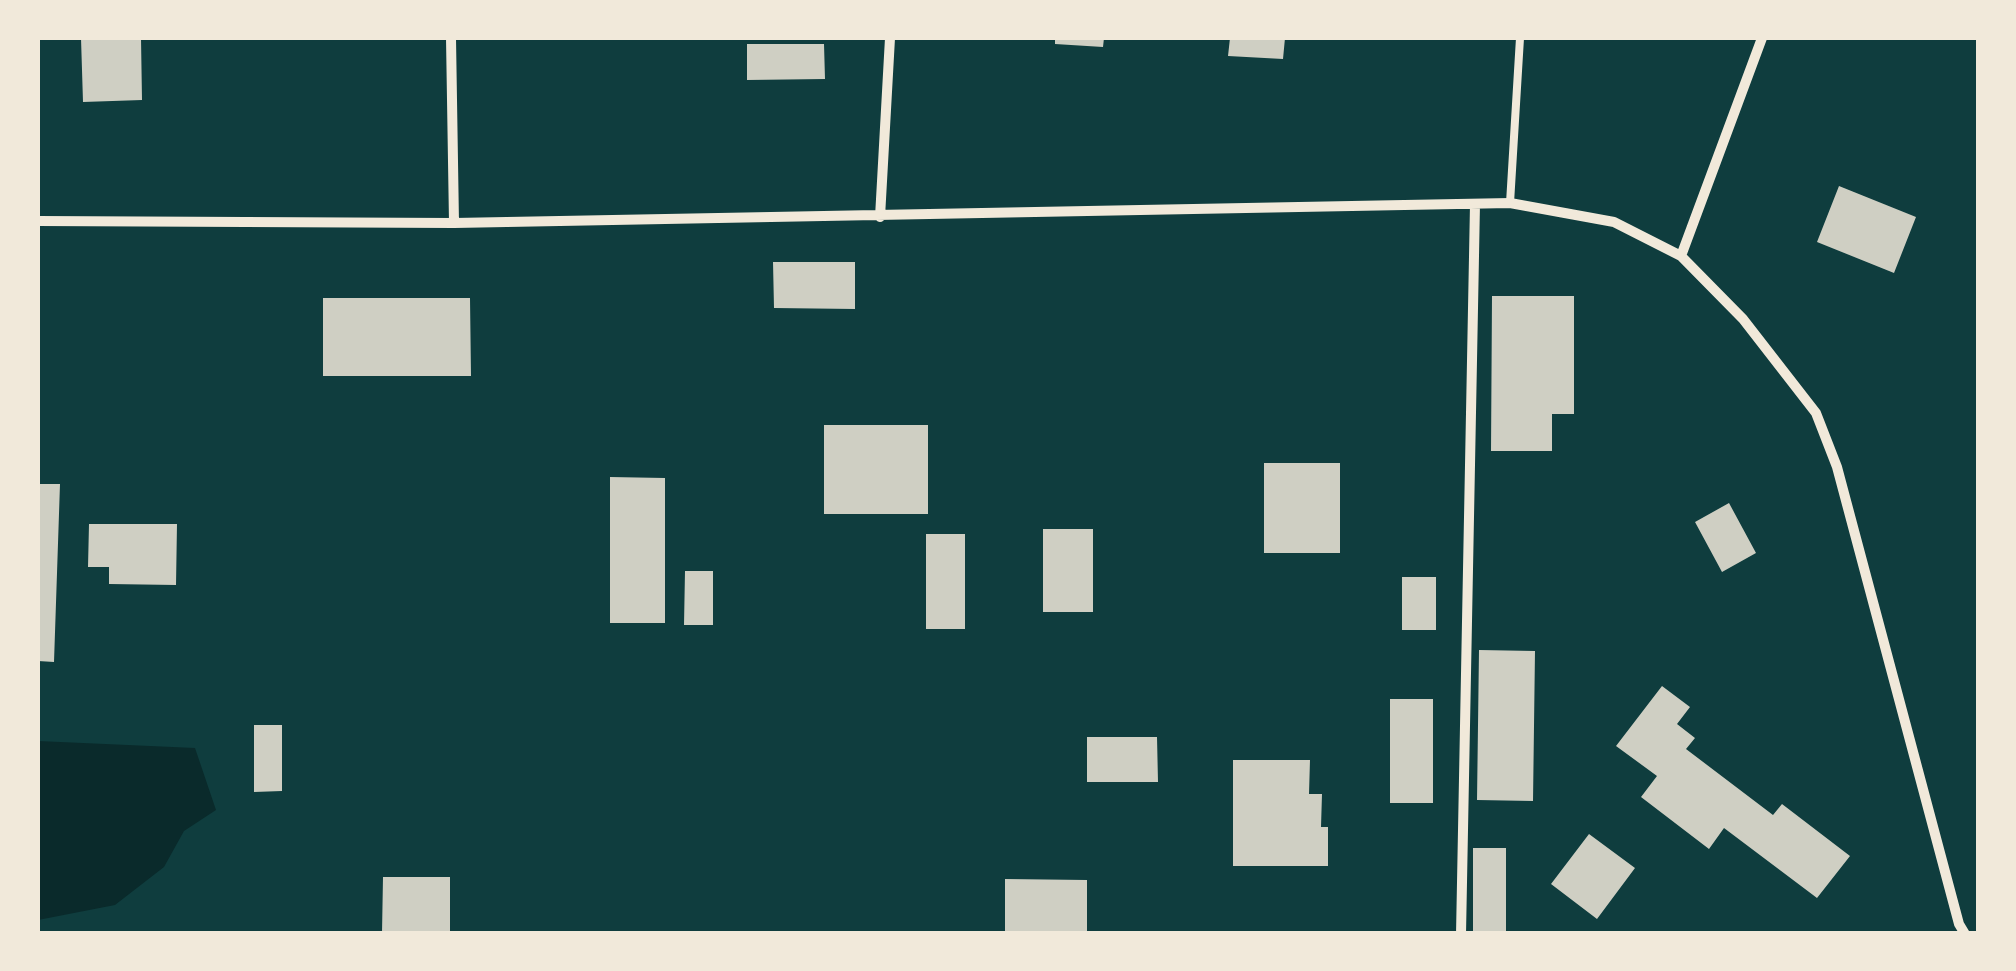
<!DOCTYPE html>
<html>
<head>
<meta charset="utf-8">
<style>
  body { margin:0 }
  #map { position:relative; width:2016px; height:971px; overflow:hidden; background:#0f3d3e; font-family:Arial,sans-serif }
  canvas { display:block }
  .frame { position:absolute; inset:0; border:40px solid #f1e9da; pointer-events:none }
</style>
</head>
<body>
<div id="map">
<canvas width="2016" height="971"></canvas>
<div class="frame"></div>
</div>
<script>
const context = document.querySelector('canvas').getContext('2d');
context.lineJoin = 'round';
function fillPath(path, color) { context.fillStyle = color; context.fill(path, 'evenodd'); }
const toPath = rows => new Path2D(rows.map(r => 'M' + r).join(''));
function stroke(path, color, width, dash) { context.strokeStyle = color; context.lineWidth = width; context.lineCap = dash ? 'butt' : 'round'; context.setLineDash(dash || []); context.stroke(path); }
fillPath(toPath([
  [38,741,195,748,216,810,184,831,164,867,115,905,38,920]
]), '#0a2a2b');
fillPath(toPath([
  [81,38,141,38,142,100,83,102],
  [1055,38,1104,38,1103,47,1055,44],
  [1230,38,1285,38,1283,59,1228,56],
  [747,44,824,44,825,79,747,80],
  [1839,186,1916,217,1894,273,1817,242],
  [773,262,855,262,855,309,774,308],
  [1492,296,1574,296,1574,414,1552,414,1552,451,1491,451],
  [323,298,470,298,471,376,323,376],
  [824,425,928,425,928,514,824,514],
  [1264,463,1340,463,1340,553,1264,553],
  [610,477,665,478,665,623,610,623],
  [38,484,60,484,54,662,38,661],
  [1729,503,1756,553,1722,572,1695,522],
  [89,524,177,524,176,585,109,584,109,567,88,567],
  [1043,529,1093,529,1093,612,1043,612],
  [926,534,965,534,965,629,926,629],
  [685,571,713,571,713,625,684,625],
  [1402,577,1436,577,1436,630,1402,630],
  [1479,650,1535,651,1533,801,1477,800],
  [1662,686,1690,707,1677,724,1695,738,1686,749,1773,815,1782,804,1850,856,1817,898,1724,828,1709,849,1641,797,1657,776,1616,746],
  [1390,699,1433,699,1433,803,1390,803],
  [254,725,282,725,282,791,254,792],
  [1087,737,1157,737,1158,782,1087,782],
  [1233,760,1310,760,1309,794,1322,794,1321,827,1328,827,1328,866,1233,866],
  [1589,834,1635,868,1597,919,1551,884],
  [1473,848,1506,848,1506,934,1473,934],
  [383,877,450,877,450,933,382,933],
  [1005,879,1087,880,1087,934,1005,934]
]), '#cfcfc3');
stroke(toPath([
  [1510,203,1520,38]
]), '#f1e9da', 8);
stroke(toPath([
  [451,38,454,223],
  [880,217,890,38],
  [38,221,454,223,1510,203,1614,222,1681,256,1743,319,1816,413,1837,467,1959,924,1965,934],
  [1681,256,1762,38],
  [1461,934,1475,204]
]), '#f1e9da', 10);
</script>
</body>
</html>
